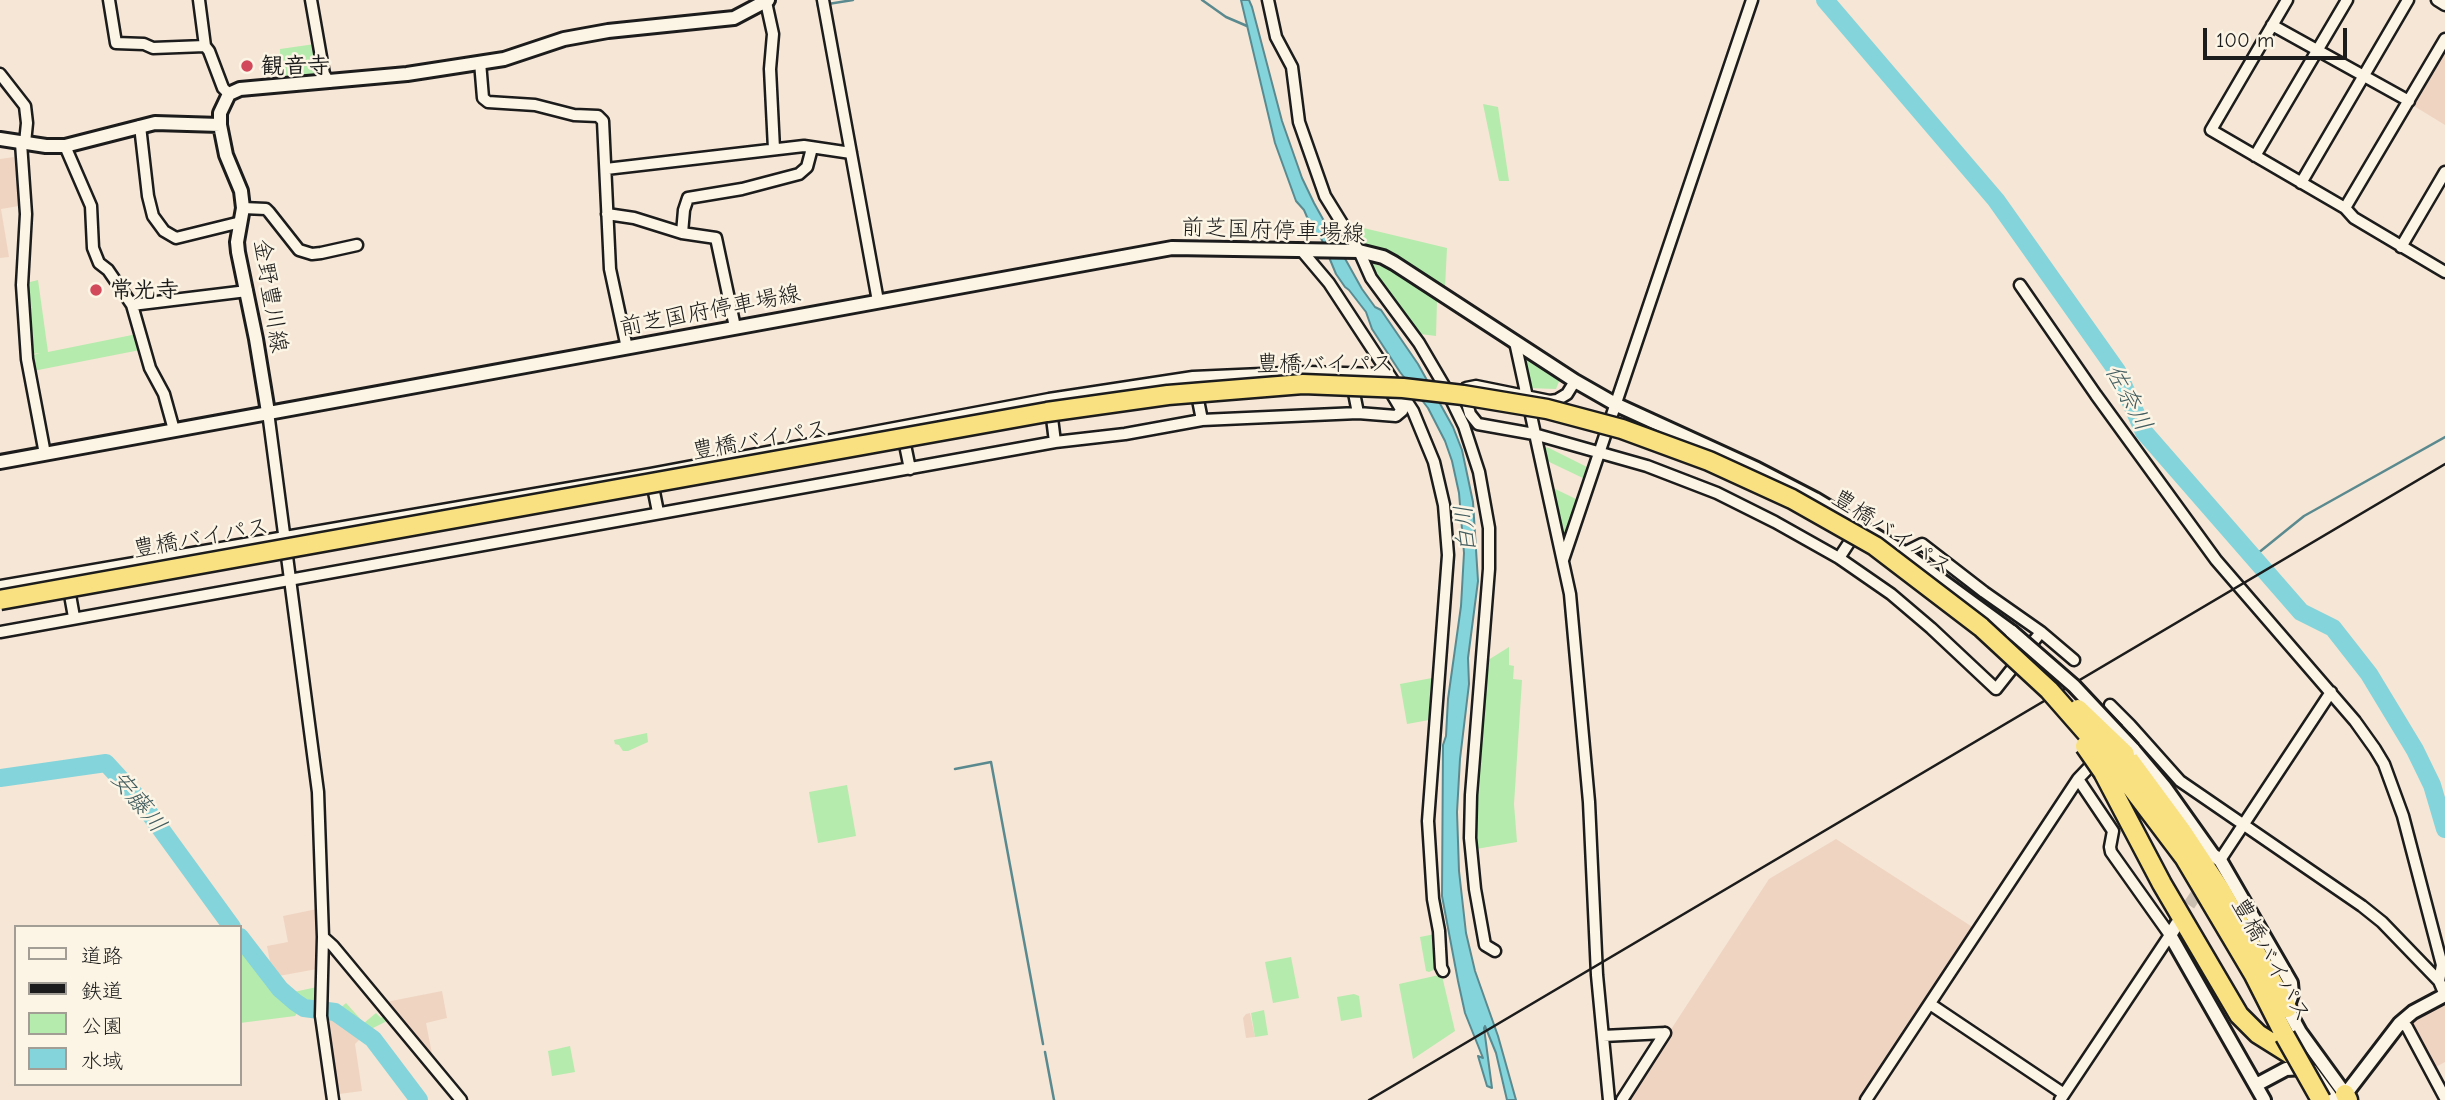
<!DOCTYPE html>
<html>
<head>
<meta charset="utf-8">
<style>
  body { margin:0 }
  #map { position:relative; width:2445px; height:1100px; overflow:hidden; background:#f6e6d5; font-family:"Comic Neue","Klee One",sans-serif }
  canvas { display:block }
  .legend { position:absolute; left:14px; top:925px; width:228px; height:161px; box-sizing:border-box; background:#fcf5e5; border:2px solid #a29e95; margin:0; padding:9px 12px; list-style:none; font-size:21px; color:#1c1c1c }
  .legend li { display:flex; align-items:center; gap:14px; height:35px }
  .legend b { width:35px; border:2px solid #a29e95 }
  .scale { position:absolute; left:2203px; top:28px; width:144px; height:32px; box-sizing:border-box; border:4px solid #1c1c1c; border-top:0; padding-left:9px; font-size:21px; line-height:24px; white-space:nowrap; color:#1c1c1c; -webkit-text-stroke:5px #fcf5e5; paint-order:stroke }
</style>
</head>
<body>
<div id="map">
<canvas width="2445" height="1100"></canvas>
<ul class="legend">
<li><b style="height:9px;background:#fcf5e5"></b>道路</li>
<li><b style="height:9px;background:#1c1c1c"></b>鉄道</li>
<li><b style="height:19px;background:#b5ebad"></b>公園</li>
<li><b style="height:19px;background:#83d4db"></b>水域</li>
</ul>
<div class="scale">100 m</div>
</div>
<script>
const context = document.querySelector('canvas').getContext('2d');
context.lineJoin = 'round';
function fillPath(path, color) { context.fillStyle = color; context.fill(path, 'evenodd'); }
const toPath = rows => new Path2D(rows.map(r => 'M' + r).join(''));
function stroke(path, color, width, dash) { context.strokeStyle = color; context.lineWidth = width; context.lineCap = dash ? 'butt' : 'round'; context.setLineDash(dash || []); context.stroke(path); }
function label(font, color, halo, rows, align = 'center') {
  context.font = font + ' "Comic Neue","Klee One",sans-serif'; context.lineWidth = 5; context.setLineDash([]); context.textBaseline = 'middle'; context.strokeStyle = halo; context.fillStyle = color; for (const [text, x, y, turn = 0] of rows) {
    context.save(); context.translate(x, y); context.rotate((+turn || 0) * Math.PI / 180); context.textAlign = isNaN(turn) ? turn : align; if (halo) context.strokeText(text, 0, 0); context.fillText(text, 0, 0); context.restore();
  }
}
fillPath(toPath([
  [2445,52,2445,125,2414,106],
  [14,157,19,206,1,209,9,257,0,258,0,159],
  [1836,839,1974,928,1858,1100,1625,1100,1769,879],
  [317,909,317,969,273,977,267,946,288,942,283,916],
  [442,991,447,1018,426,1023,433,1059,386,1002],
  [2445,1003,2445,1062,2432,1069,2409,1027,2415,1018],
  [1250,1013,1255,1037,1246,1038,1243,1018,1246,1014],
  [329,1018,360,1039,355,1044,362,1091,339,1094]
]), '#efd4c2');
fillPath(toPath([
  [315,44,318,76,280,80,280,49],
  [1483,104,1498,107,1509,181,1499,181],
  [1351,225,1447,248,1445,287,1385,251,1358,245],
  [1366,261,1391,270,1437,300,1436,336,1420,334,1372,276],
  [38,280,48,352,137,334,140,350,33,371,30,356,40,353,32,354,26,283],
  [1520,353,1560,379,1556,389,1527,388],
  [1539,446,1549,448,1591,469,1587,480,1543,459],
  [1549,486,1580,501,1564,549],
  [1509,647,1509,665,1514,666,1513,679,1522,680,1514,804,1517,842,1476,849,1475,795,1485,662],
  [1432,678,1429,720,1407,724,1400,684],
  [647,733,648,742,628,751,623,751,619,745,615,744,614,740],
  [847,785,856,836,818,843,809,792],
  [1435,934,1438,968,1429,972,1426,971,1420,937],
  [240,949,266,983,298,1012,295,1016,240,1023],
  [1291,957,1299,998,1273,1003,1265,962],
  [1439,975,1442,976,1455,1031,1413,1059,1399,984],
  [317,987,317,1008,307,1006,289,993],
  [1354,994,1359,996,1362,1017,1341,1021,1337,997],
  [346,1003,364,1023,376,1013,381,1018,384,1016,389,1020,369,1030,337,1011],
  [1264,1010,1268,1035,1255,1037,1251,1013],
  [570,1046,575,1072,552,1076,548,1051]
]), '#b5ebad');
const water = toPath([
  [1241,0,1249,0,1252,7,1282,121,1302,178,1314,203,1362,289,1375,307,1381,310,1418,364,1453,427,1462,450,1473,502,1478,581,1468,658,1469,684,1460,759,1457,812,1459,871,1466,933,1475,971,1498,1036,1516,1100,1507,1100,1496,1053,1485,1026,1484,1028,1492,1088,1487,1086,1478,1056,1483,1058,1465,1013,1458,981,1442,896,1443,745,1446,736,1448,699,1461,606,1464,553,1459,493,1452,461,1445,441,1428,408,1400,372,1372,329,1366,312,1349,290,1345,287,1336,274,1321,238,1313,231,1304,210,1296,201,1275,143,1241,0]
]);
fillPath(water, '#83d4db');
stroke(water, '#5a8a8f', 2);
stroke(toPath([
  [817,0,818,6,820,6],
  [1202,0,1226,17,1247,26],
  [828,4,853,0],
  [2252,558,2304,516,2445,437],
  [955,769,991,762,1043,1044],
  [1045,1052,1054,1100]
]), '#5a8a8f', 2.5);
stroke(toPath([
  [1825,0,1996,200,2117,371,2144,432,2301,612,2333,628,2369,674,2415,750,2432,785,2445,829],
  [0,778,106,763,139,799,232,927],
  [240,937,280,989,295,1002,304,1008,335,1012,373,1039,419,1100]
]), '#83d4db', 18);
stroke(toPath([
  [2179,920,2204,883]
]), '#cabeb0', 12, [12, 6]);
const street = toPath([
  [109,0,116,43,144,44,153,48,205,46],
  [199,0,205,46,209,51,223,88,229,94],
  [311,0,324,74,329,82],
  [823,0,878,301],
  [1268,0,1276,37,1292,67,1299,122,1325,196,1359,251,1371,278,1419,343,1446,389,1464,426,1479,472,1489,528,1489,569,1471,795,1470,838,1475,889,1485,945,1495,951],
  [2287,0,2211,130,2345,208,2354,218,2445,272],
  [2437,0,2445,5],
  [766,2,773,34,770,69,774,149],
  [2272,25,2409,101],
  [480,62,483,98,488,102,535,105,574,115,598,116,603,121,610,269,627,348],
  [0,74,25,106,27,123,25,143],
  [140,126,148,196,153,216,164,231,176,238,241,222],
  [21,143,26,214,22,285,27,359,45,454],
  [65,146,91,206,93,248,99,263,108,270,132,305,150,368,164,394,174,430],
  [2255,156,2347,0],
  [606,169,804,146,851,153],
  [2301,183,2408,0],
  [243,208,266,209,269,212,299,250,312,254,321,253,357,245],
  [2345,208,2445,39],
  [607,214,634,218,682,233,716,238,735,327],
  [682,233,684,210,688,198,742,189,799,174,807,167,812,148],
  [2401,247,2445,172],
  [1302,251,1329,283,1413,411,1434,462,1444,505,1448,555,1428,821,1433,899,1439,931,1441,967,1443,971],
  [2020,285,2096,395,2216,560,2355,721,2375,749,2384,764,2403,816,2442,965,2439,981],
  [132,305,247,291],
  [1515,342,1570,594,1589,802,1597,975,1609,1100],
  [1575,381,1567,394,1557,400,1550,401,1476,386,1466,388,1464,392,1470,414,1478,424,1534,434,1647,466,1717,493,1775,522,1839,558,1891,594,1931,628,1996,689,2041,632,1984,592,1922,544,1904,553],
  [1352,383,1358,413],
  [1196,390,1202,420],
  [1051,410,1055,442],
  [268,412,318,792,323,937,321,1016,333,1100],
  [903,435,910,469],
  [652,482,658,512],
  [1839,558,1856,532],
  [1563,560,1752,0],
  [68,584,74,617],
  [0,586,651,474,1049,399,1193,377,1308,372,1380,374,1402,411,1396,416,1358,413,1202,420,1125,434,1055,442,0,632],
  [2041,632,2074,660],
  [2110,705,2130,725],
  [2115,740,2130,725,2180,781,2362,906,2382,922,2439,981,2445,995],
  [2220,860,2331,692],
  [323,937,333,946,461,1100],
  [1930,1004,2064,1094],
  [2400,1023,2407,1027,2445,1098],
  [1603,1036,1665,1033],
  [1622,1100,1665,1033],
  [1866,1100,2078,779],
  [2060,1100,2170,935,2111,852,2110,847,2113,831,2078,779,2098,758]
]);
const secondary = toPath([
  [0,139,46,146,65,146,155,123,220,125],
  [268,412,256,339,238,252,237,242,243,208,241,191,226,155,220,125,220,113,229,94,240,89,407,74,504,59,564,39,608,31,734,18,768,0],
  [0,462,1172,248,1359,251,1383,257,1394,263,1575,381,1617,405,1757,469,1815,499,1904,553,2012,632],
  [2133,749,2164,786,2213,855,2220,860,2291,983,2292,994,2287,1008,2300,1032,2345,1094],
  [2177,924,2170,935,2264,1100],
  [2256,1085,2286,1069,2306,1068,2311,1070,2333,1100],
  [2341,1100,2400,1023,2413,1012,2445,995]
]);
const highway = toPath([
  [2125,754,2181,830,2220,889,2287,1008],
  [2113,763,2184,857,2254,975,2285,1036],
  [2103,772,2162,884,2239,1015,2258,1034,2301,1061],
  [2345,1094,2348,1100]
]);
stroke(street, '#1c1c1c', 15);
stroke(secondary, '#1c1c1c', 18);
stroke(highway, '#1c1c1c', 23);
stroke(street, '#fcf5e5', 10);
stroke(secondary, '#fcf5e5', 12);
stroke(highway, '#f9e181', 18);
stroke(toPath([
  [1369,1100,2445,464]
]), '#1c1c1c', 2.5);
const secondaryBridge = toPath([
  [2012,632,2074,686,2133,749]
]);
const highwayBridge = toPath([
  [0,600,1047,412,1168,395,1303,384,1403,388,1463,395,1547,409,1622,429,1709,461,1792,499,1875,546,1981,627,2049,690,2113,763],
  [2078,709,2125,754],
  [2085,746,2103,772],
  [2285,1036,2321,1100]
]);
stroke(secondaryBridge, '#1c1c1c', 18, []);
stroke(highwayBridge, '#1c1c1c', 23, []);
stroke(secondaryBridge, '#fcf5e5', 12);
stroke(highwayBridge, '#f9e181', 18);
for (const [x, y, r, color] of [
  [247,66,7,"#d1495b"],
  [96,290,7,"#d1495b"]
]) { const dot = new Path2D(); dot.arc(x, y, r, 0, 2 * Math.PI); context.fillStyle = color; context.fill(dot); stroke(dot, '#fcf5e5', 2.5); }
label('bold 23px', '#1c1c1c', '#fcf5e5', [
  ["観音寺",261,66],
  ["常光寺",110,290]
], 'left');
label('23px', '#1c1c1c', '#fcf5e5', [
  ["前芝国府停車場線",1273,231,2],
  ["金野豊川線",270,296,81],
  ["前芝国府停車場線",710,311,-11],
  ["豊橋バイパス",1325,364],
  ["豊橋バイパス",760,440,-10],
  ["豊橋バイパス",1892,533,33],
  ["豊橋バイパス",201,538,-10],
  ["豊橋バイパス",2271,960,61]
]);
label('italic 24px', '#405c5f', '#fcf5e5', [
  ["佐奈川",2128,398,62],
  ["白川",1466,529,-95],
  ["安藤川",138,802,51]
]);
</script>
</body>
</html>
